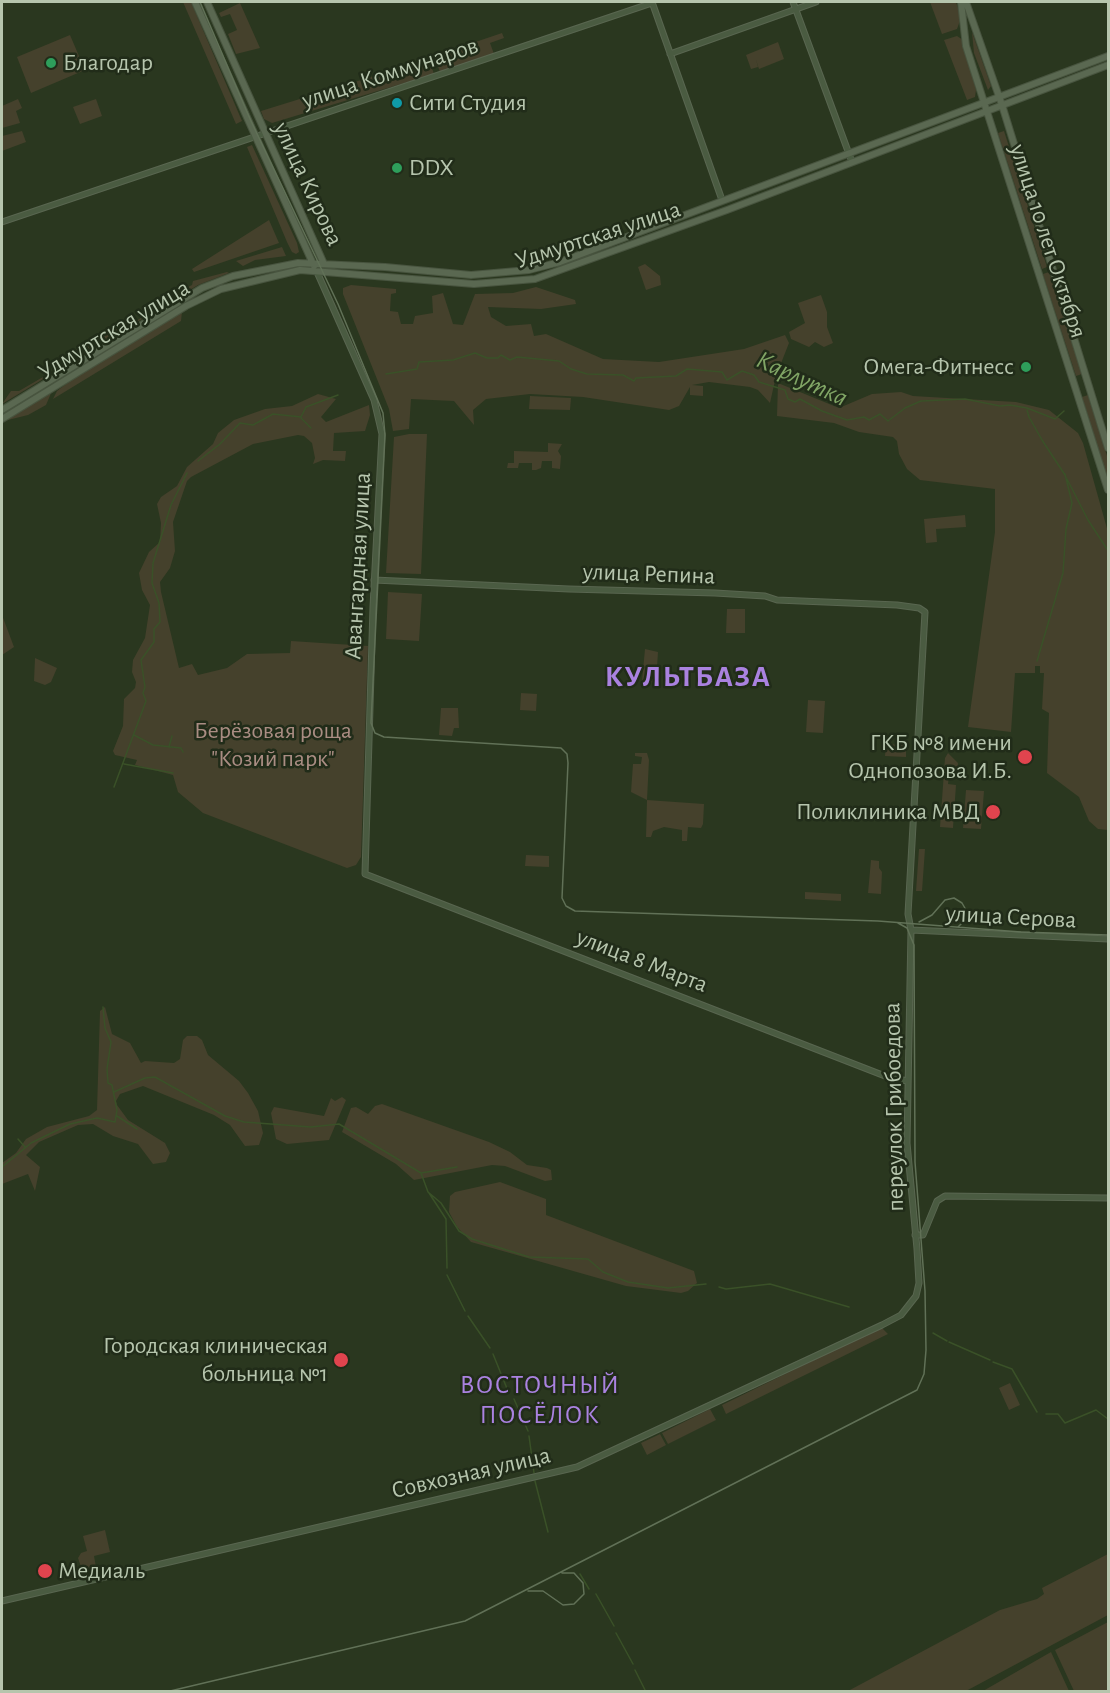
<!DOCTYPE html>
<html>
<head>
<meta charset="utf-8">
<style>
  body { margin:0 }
  #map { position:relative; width:1110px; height:1693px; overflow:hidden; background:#2a371f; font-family:"Alegreya Sans",sans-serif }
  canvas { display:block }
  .frame { position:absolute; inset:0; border:3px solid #b6c5ad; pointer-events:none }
</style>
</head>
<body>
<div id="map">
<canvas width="1110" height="1693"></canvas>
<div class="frame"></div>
</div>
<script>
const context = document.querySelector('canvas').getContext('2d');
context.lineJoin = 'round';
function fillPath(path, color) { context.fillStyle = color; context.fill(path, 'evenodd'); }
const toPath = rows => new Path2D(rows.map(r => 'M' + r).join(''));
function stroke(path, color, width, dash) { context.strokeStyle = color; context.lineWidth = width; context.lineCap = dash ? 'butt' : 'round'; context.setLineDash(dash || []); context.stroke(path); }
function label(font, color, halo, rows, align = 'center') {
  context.font = font + ' "Alegreya Sans",sans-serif'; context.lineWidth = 5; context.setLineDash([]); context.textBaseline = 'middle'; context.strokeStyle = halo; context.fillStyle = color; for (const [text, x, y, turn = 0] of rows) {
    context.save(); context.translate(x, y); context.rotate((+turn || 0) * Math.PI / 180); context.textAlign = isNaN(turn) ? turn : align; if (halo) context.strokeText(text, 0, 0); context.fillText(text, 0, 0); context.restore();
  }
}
fillPath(toPath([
  [183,2,191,2,242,121,236,124],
  [930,2,956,2,961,18,957,29,942,34],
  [240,3,260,48,236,54,228,34,237,30,230,14,221,17,219,13],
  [972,32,991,86,988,90,974,53],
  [502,33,504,38,490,43,494,54,440,72,434,56],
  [70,35,85,70,31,93,17,57],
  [957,36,963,40,976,90,975,97,967,100,944,40],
  [778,42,784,59,759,69,756,60,758,67,751,69,746,55],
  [429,59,434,74,272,123,264,119,261,111],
  [18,99,22,108,16,111,20,123,2,128,2,106],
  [96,99,102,116,80,124,73,107],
  [22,131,26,142,2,151,2,136],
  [1004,131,1047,267,1042,269,998,133],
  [252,145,297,243,299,252,296,254,292,252,287,242,247,147],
  [269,220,279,243,194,272,192,269],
  [282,247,286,256,255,260,243,266,236,261],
  [645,264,660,276,661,285,646,290,638,267],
  [227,272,229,273,198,285,2,404,11,391,19,391,55,370,52,364,99,335,101,337,133,314,136,321,162,305,160,301,192,285,193,281],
  [1049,272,1082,374,1076,376,1043,274],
  [351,285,396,289,396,293,391,294,390,311,398,312,401,324,413,324,415,316,433,313,432,296,443,293,453,324,463,325,475,294,513,293,536,287,575,300,576,304,541,309,488,307,491,317,506,326,531,324,534,336,546,334,603,359,659,362,744,349,785,335,789,343,776,376,770,403,758,390,750,387,709,382,692,385,703,386,703,396,690,395,690,387,679,406,669,410,583,397,530,394,486,399,473,410,474,425,454,401,411,399,409,429,393,431,389,409,343,294,343,288],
  [821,295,827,312,827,327,833,343,824,347,815,342,809,347,791,339,789,332,805,323,798,303],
  [182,312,181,321,53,399,57,391,75,377],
  [778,383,839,408,872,394,901,392,913,396,1016,402,1049,410,1078,433,1083,443,1108,532,1108,830,1098,829,1089,821,1079,797,1047,773,1049,713,1042,709,1044,673,1040,673,1040,666,1035,666,1035,673,1015,673,1011,732,968,727,995,532,995,489,920,480,907,469,899,454,897,441,893,437,859,432,834,423,777,416],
  [52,391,46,405,28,415,4,421],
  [318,394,336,399,321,417,326,422,369,405,370,415,365,431,334,433,333,451,346,451,345,461,323,460,313,464,315,458,312,443,304,436,298,435,253,444,191,477,187,481,173,522,175,551,170,568,160,582,161,592,179,668,192,664,198,675,227,668,247,654,290,653,291,641,368,646,361,857,356,865,347,868,203,813,178,792,173,775,135,765,137,760,115,755,113,751,123,726,124,699,135,688,136,682,132,672,133,660,145,638,150,605,142,590,139,573,149,552,160,542,161,523,157,504,161,497,177,486,187,467,213,444,218,433,234,420,265,409,292,406],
  [1088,395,1108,459,1108,480,1082,397],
  [530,396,571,398,570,410,529,409],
  [409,434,427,434,421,574,386,573,394,437],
  [548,443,562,444,558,451,561,456,560,469,552,468,552,461,542,461,541,468,536,470,532,470,532,463,519,463,518,468,507,468,508,463,514,463,514,451,548,452],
  [965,515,966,527,936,529,937,542,926,543,924,519],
  [388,592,422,594,419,641,386,639],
  [727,609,745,609,745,633,726,633],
  [2,615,14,647,2,655],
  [645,649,658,652,656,683,642,681],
  [35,658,57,668,51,682,45,685,34,681],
  [521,693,537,694,536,711,520,710],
  [808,700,825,701,823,733,806,732],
  [441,708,458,708,459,728,454,728,452,736,439,735],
  [886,744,906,745,906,757,885,756],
  [635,753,647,753,649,760,647,800,704,804,703,824,701,828,688,827,687,841,682,841,682,830,664,827,653,831,651,837,646,837,647,800,631,792,633,764,641,764,642,757,635,756],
  [948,753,958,763,957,772,952,772,949,776,948,784,956,785,953,828,940,827,945,758],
  [966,790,984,791,981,829,963,828],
  [919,849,925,849,922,891,916,891],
  [526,855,549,856,549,867,525,866],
  [871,860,879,861,879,868,882,872,881,894,868,893],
  [805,892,841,894,841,901,805,899],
  [105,1007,112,1034,130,1043,141,1063,145,1061,174,1063,180,1059,183,1040,187,1036,197,1036,202,1040,208,1055,239,1081,248,1093,258,1111,263,1133,259,1145,245,1146,230,1125,214,1115,143,1086,120,1094,116,1101,117,1105,128,1120,165,1143,170,1153,166,1162,153,1164,138,1144,113,1136,93,1124,78,1125,39,1142,26,1155,40,1167,35,1191,28,1174,2,1184,2,1163,16,1153,26,1139,47,1127,89,1116,97,1110,100,1011],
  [342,1097,346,1100,329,1140,287,1144,276,1139,271,1113,274,1107,324,1116,331,1098,335,1101],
  [382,1104,489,1142,510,1152,527,1165,547,1168,551,1170,552,1180,545,1181,505,1166,492,1165,414,1180,396,1164,342,1132,351,1108,356,1107,368,1114,375,1106],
  [500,1182,546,1199,546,1215,694,1271,697,1283,688,1291,681,1293,626,1286,471,1242,457,1227,449,1212,450,1196,455,1192],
  [881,1327,888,1334,726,1414,722,1405],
  [1010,1383,1020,1405,1009,1410,999,1388],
  [710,1409,716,1420,668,1444,662,1433],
  [660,1434,666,1445,647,1455,641,1443],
  [105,1530,110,1552,94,1556,96,1567,82,1570,78,1558,81,1553,87,1551,83,1536],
  [1108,1554,1108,1615,966,1691,848,1691,1000,1610,1037,1599,1044,1594,1042,1588],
  [1108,1622,1108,1691,1074,1691,1055,1650],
  [1051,1652,1069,1691,983,1691]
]), '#45412c');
stroke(toPath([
  [386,374,417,369,419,362,453,360,475,353,487,358,498,358,501,355,510,360,517,357,559,361,571,369,587,374,623,375,634,381,636,378,676,376,687,369,722,372,727,380,742,371,754,375,759,382,785,390,788,399,795,402,800,399,822,411,847,420,864,417,869,420,880,414,888,421,905,408,921,401,965,399,1000,406,1010,405,1027,408,1055,419,1064,411],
  [1027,410,1029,417,1042,440,1065,475],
  [301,418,311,428],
  [198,461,220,444,240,423,253,425,273,414,301,417,306,407,338,395],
  [1067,479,1088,520,1107,549],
  [1037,661,1063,573,1066,529,1072,503,1065,474],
  [134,735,153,745,181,748,183,752],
  [169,747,172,736],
  [124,764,173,773],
  [114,787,146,701,143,693,145,687,141,660,154,642,154,629,160,622,159,603,152,583,153,563,171,505,187,473],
  [114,1092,145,1078,155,1077,225,1116,244,1122,311,1127,339,1124,421,1173,428,1192,441,1203,459,1231,472,1239,529,1257,588,1259,603,1272,628,1282,668,1288,706,1284],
  [117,1116,137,1129],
  [18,1139,25,1147],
  [2,1167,31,1143,70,1124,97,1118,115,1122,117,1110,112,1085,108,1083,107,1069,111,1042,105,1028,103,1007],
  [421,1173,457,1167],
  [429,1193,446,1219,447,1268],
  [447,1275,465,1311],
  [719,1287,726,1289,770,1284,849,1307],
  [468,1316,490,1348],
  [933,1333,947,1341],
  [949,1342,990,1360],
  [493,1354,508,1391],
  [993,1362,1012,1369,1037,1412],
  [514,1399,528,1431],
  [1046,1414,1058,1414,1065,1423,1096,1410,1108,1419],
  [529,1436,534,1473],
  [535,1481,548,1532],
  [580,1574,589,1589],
  [596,1594,614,1626],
  [616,1633,633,1664],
  [635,1670,645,1690]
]), '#3a5128', 1.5);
const secondary = toPath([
  [652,2,722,200],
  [793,2,852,162],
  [670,54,816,2],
  [2,222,652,3],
  [317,272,374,400,382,434,373,607,365,874,885,1076,907,1081],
  [911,930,1108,939],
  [915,1235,923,1235,937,1201,945,1196,1108,1198],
  [2,1601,577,1467,882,1325,901,1315,916,1296,919,1283,917,1249,907,1143,911,930,908,914,925,612,919,608,897,605,777,600,765,596,715,593,569,589,374,580]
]);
const primary = toPath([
  [195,2,314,266],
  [207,2,324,264],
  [961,2,966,46,1108,490],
  [966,2,1002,105,1108,448],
  [2,410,202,288,233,276,298,263,385,267,471,275,529,270,560,262,1108,56],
  [2,419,186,306,221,289,300,270,474,284,535,279,727,210,1108,65]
]);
stroke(secondary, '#596650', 7);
stroke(primary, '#48543f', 8);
stroke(secondary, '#4a5b41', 5);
stroke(primary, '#5a6851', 6);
stroke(toPath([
  [200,2,250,119,338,304,383,413,385,435,371,723,375,733,384,737,561,748,567,754,568,763,562,898,566,906,575,911,878,921,1021,932,1108,935],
  [919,922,932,915,945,900,954,898,962,903,966,910,964,921,958,927],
  [528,1591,543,1591,563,1605,574,1604,584,1594,583,1583,574,1573,562,1573],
  [166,1692,465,1621,917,1390,924,1374,926,1350,925,1291,915,1162,914,945,907,928,898,923]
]), '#617157', 1.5);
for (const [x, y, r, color] of [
  [51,63,6,"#2e9e5b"],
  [397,103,6,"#0f9aa8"],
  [397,168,6,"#2e9e5b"],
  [1026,367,6,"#2e9e5b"],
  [1025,757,8,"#e0444e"],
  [993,812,8,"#e0444e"],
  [341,1360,8,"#e0444e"],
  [45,1571,8,"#e0444e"]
]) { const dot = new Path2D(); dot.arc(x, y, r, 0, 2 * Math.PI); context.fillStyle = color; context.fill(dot); stroke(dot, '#212c19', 2); }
label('24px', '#b6c5ad', '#212c19', [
  ["Благодар",63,63],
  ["Сити Студия",409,103],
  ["DDX",409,168],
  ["Омега-Фитнесс",1014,367,"right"],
  ["ГКБ №8 имени",1012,743,"right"],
  ["Однопозова И.Б.",1012,771,"right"],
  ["Поликлиника МВД",980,812,"right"],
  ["Городская клиническая",328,1346,"right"],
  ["больница №1",328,1374,"right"],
  ["Медиаль",58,1571]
], 'left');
label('24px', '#b6c5ad', '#212c19', [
  ["улица Коммунаров",390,73,-18],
  ["улица Кирова",308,184,65],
  ["Удмуртская улица",598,235,-18],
  ["улица 10 лет Октября",1048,241,72],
  ["Удмуртская улица",114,330,-31],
  ["Авангардная улица",358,566,-87],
  ["улица Репина",649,574,2],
  ["улица Серова",1011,917,3],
  ["улица 8 Марта",642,961,21],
  ["переулок Грибоедова",894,1107,-91],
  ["Совхозная улица",471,1473,-13]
]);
label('24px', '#aa8d83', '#212c19', [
  ["Берёзовая роща",273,731],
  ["\"Козий парк\"",273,759]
]);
label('italic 26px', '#80a565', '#212c19', [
  ["Карлутка",802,379,25]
]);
context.letterSpacing = '1.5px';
label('26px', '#aa82e0', '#212c19', [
  ["ВОСТОЧНЫЙ",540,1385],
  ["ПОСЁЛОК",540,1415]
]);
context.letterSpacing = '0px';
context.letterSpacing = '1.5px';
label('bold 30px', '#aa82e0', '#212c19', [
  ["КУЛЬТБАЗА",688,677]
]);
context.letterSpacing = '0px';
</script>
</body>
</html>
